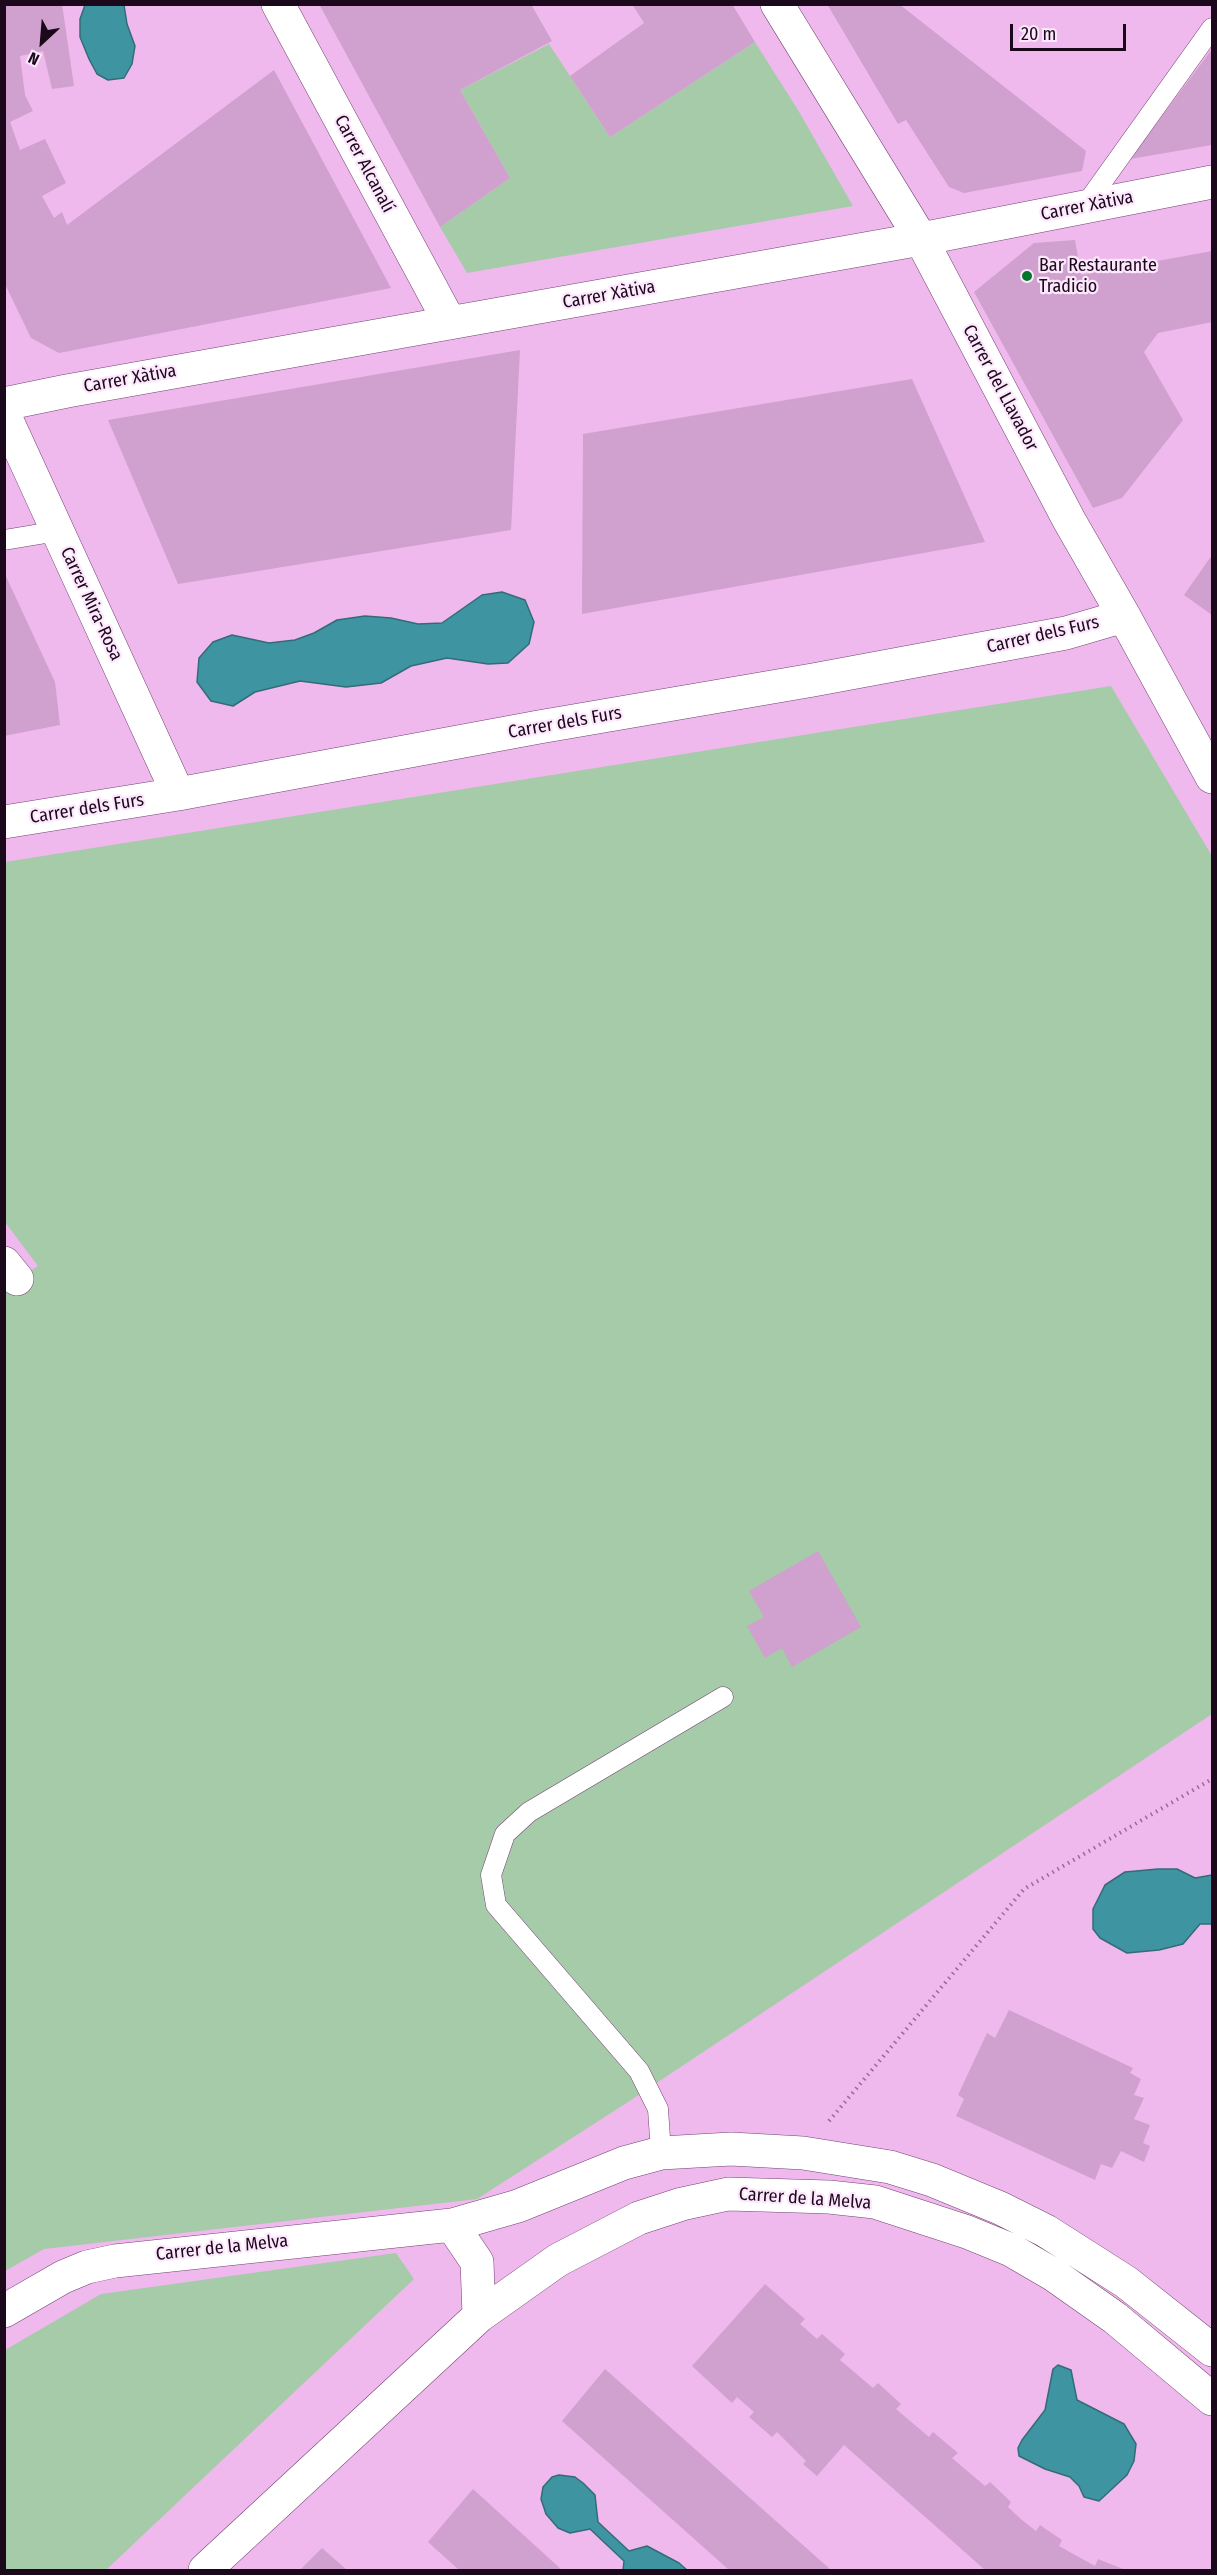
<!DOCTYPE html>
<html>
<head>
<meta charset="utf-8">
<style>
  body { margin:0 }
  #map { position:relative; width:1217px; height:2575px; overflow:hidden; background:#f0b9ed; font-family:"Fira Sans Condensed",sans-serif }
  canvas { display:block }
  .frame { position:absolute; inset:0; border:6px solid #1b081a; pointer-events:none }
  .north { position:absolute; left:12px; top:12px; width:60px; height:60px; -webkit-text-stroke:4px #fde7fc; paint-order:stroke; rotate:206deg; font-size:16px; font-weight:700; line-height:24px; text-align:center; color:#1b081a }
  .north::after { content:''; display:block; margin:auto; width:21px; height:27px; background:#1b081a; clip-path:polygon(50% 0,100% 100%,50% 72%,0 100%) }
  .scale { position:absolute; left:1010px; top:24px; width:116px; height:27px; box-sizing:border-box; border:3px solid #1b081a; border-top:0; padding-left:8px; font-size:18px; line-height:21px; white-space:nowrap; color:#1b081a; -webkit-text-stroke:4px #fde7fc; paint-order:stroke }
</style>
</head>
<body>
<div id="map">
<canvas width="1217" height="2575"></canvas>
<div class="frame"></div>
<div class="north">N</div>
<div class="scale">20 m</div>
</div>
<script>
const context = document.querySelector('canvas').getContext('2d');
context.lineJoin = 'round';
function fillPath(path, color) { context.fillStyle = color; context.fill(path, 'evenodd'); }
const toPath = rows => new Path2D(rows.map(r => 'M' + r).join(''));
function stroke(path, color, width, dash) { context.strokeStyle = color; context.lineWidth = width; context.lineCap = dash ? 'butt' : 'round'; context.setLineDash(dash || []); context.stroke(path); }
function label(font, color, halo, rows, align = 'center') {
  context.font = font + ' "Fira Sans Condensed",sans-serif'; context.lineWidth = 4.5; context.setLineDash([]); context.textBaseline = 'middle'; context.strokeStyle = halo; context.fillStyle = color; for (const [text, x, y, turn = 0] of rows) {
    context.save(); context.translate(x, y); context.rotate((+turn || 0) * Math.PI / 180); context.textAlign = isNaN(turn) ? turn : align; if (halo) context.strokeText(text, 0, 0); context.fillText(text, 0, 0); context.restore();
  }
}
fillPath(toPath([
  [755,42,798,110,853,206,467,273,440,227,510,178,460,90,549,44,610,137],
  [1111,686,1212,856,1212,1714,625,2104,477,2199,44,2249,5,2271,4,1287,38,1266,5,1222,5,862],
  [396,2253,414,2279,106,2570,5,2570,5,2350,101,2294]
]), '#a5cba9');
const water = toPath([
  [85,5,124,5,127,24,135,46,132,64,124,78,108,80,97,74,89,59,80,37,80,19,85,5],
  [502,592,525,600,534,622,529,644,508,663,488,664,447,658,411,666,381,683,346,687,300,681,255,692,233,706,211,701,197,682,199,658,213,642,232,635,269,643,295,640,314,633,337,620,365,616,391,618,418,624,442,623,482,595,502,592],
  [1158,1869,1177,1869,1195,1878,1212,1875,1212,1924,1200,1924,1183,1944,1159,1950,1127,1953,1100,1938,1093,1929,1093,1909,1105,1885,1125,1872,1158,1869],
  [1058,2365,1071,2370,1077,2400,1124,2424,1136,2444,1134,2461,1127,2475,1099,2501,1084,2497,1079,2486,1070,2477,1045,2469,1019,2456,1018,2448,1022,2440,1045,2410,1053,2369,1058,2365],
  [559,2475,575,2477,583,2483,595,2495,598,2522,629,2551,647,2546,679,2563,687,2570,623,2570,624,2561,590,2529,570,2533,558,2528,546,2514,541,2499,543,2487,552,2477,559,2475]
]);
fillPath(water, '#3e95a1');
stroke(water, '#346b78', 1.5);
fillPath(toPath([
  [5,4,62,4,74,86,52,89,43,51,20,56,25,95,33,111,10,122,20,150,45,139,66,183,42,196,54,218,62,212,67,225,274,70,391,288,59,353,31,338,5,284],
  [319,4,531,4,552,41,460,90,510,178,440,227],
  [632,4,732,4,755,42,610,137,570,76,644,23],
  [827,4,899,4,1086,151,1082,171,964,193,949,187,906,120,898,124],
  [1212,49,1212,145,1130,159],
  [1075,240,1081,275,1212,251,1212,322,1158,333,1144,352,1183,420,1122,498,1093,508,974,292,1034,243],
  [520,350,511,530,178,584,108,420],
  [912,379,985,542,582,614,583,434],
  [1212,555,1212,615,1184,595],
  [4,572,55,682,60,725,4,736],
  [818,1551,861,1627,792,1667,782,1648,765,1658,747,1626,764,1617,749,1591],
  [1009,2010,1133,2068,1130,2073,1141,2079,1134,2095,1144,2098,1134,2119,1150,2125,1143,2143,1150,2146,1144,2162,1121,2151,1112,2168,1101,2164,1095,2180,956,2116,964,2099,958,2095,987,2033,995,2038],
  [765,2284,805,2319,800,2324,817,2339,822,2334,845,2354,840,2360,873,2388,878,2383,901,2404,896,2409,929,2437,933,2432,958,2453,952,2458,985,2486,990,2482,1011,2502,1008,2507,1022,2520,1036,2531,1040,2525,1062,2540,1059,2546,1095,2566,1098,2559,1123,2569,1122,2570,985,2570,844,2445,817,2476,803,2464,806,2461,777,2432,772,2437,749,2417,754,2412,737,2397,732,2403,692,2366],
  [605,2369,831,2570,729,2570,562,2421],
  [473,2489,562,2570,459,2570,428,2542],
  [322,2548,347,2570,300,2570]
]), '#d0a0ce');
const service = toPath([
  [1084,207,1212,28],
  [4,540,58,531],
  [661,2153,658,2109,639,2071,496,1905,491,1875,505,1834,529,1812,723,1697]
]);
const minor = toPath([
  [278,4,450,323],
  [777,4,921,239,1069,520,1124,616,1212,777],
  [4,404,67,391,921,239,1212,182],
  [4,414,178,794],
  [4,822,178,794,539,727,813,680,1066,633,1124,616],
  [4,1263,17,1279],
  [452,2225,518,2206,624,2163,661,2153,731,2149,803,2153,890,2167,932,2180,1000,2208,1046,2231,1126,2282,1212,2350],
  [4,2311,63,2277,87,2267,115,2261,452,2225,477,2262,479,2316],
  [205,2570,479,2316,558,2260,639,2218,682,2204,728,2194,829,2197,875,2202,967,2232,1011,2250,1054,2275,1115,2318,1212,2399]
]);
stroke(service, '#724271', 21);
stroke(minor, '#724271', 34);
stroke(toPath([
  [829,2121,1024,1889,1212,1779]
]), '#956d93', 4, [1.5, 4.5]);
stroke(service, '#fff', 20);
stroke(minor, '#fff', 33);
for (const [x, y, r, color] of [
  [1027,276,6,"#00762b"]
]) { const dot = new Path2D(); dot.arc(x, y, r, 0, 2 * Math.PI); context.fillStyle = color; context.fill(dot); stroke(dot, '#fde7fc', 2); }
label('18px', '#1b081a', '#fde7fc', [
  ["Carrer Alcanalí",364,164,62],
  ["Carrer Xàtiva",1087,206,-11],
  ["Carrer Xàtiva",609,295,-10],
  ["Carrer Xàtiva",130,379,-10],
  ["Carrer del Llavador",1000,388,62],
  ["Carrer Mira-Rosa",91,604,65],
  ["Carrer dels Furs",1043,635,-13],
  ["Carrer dels Furs",565,723,-10],
  ["Carrer dels Furs",87,809,-9],
  ["Carrer de la Melva",805,2199,4],
  ["Carrer de la Melva",222,2248,-6]
]);
label('18px', '#1b081a', '#fde7fc', [
  ["Bar Restaurante",1039,266],
  ["Tradicio",1039,287]
], 'left');
</script>
</body>
</html>
